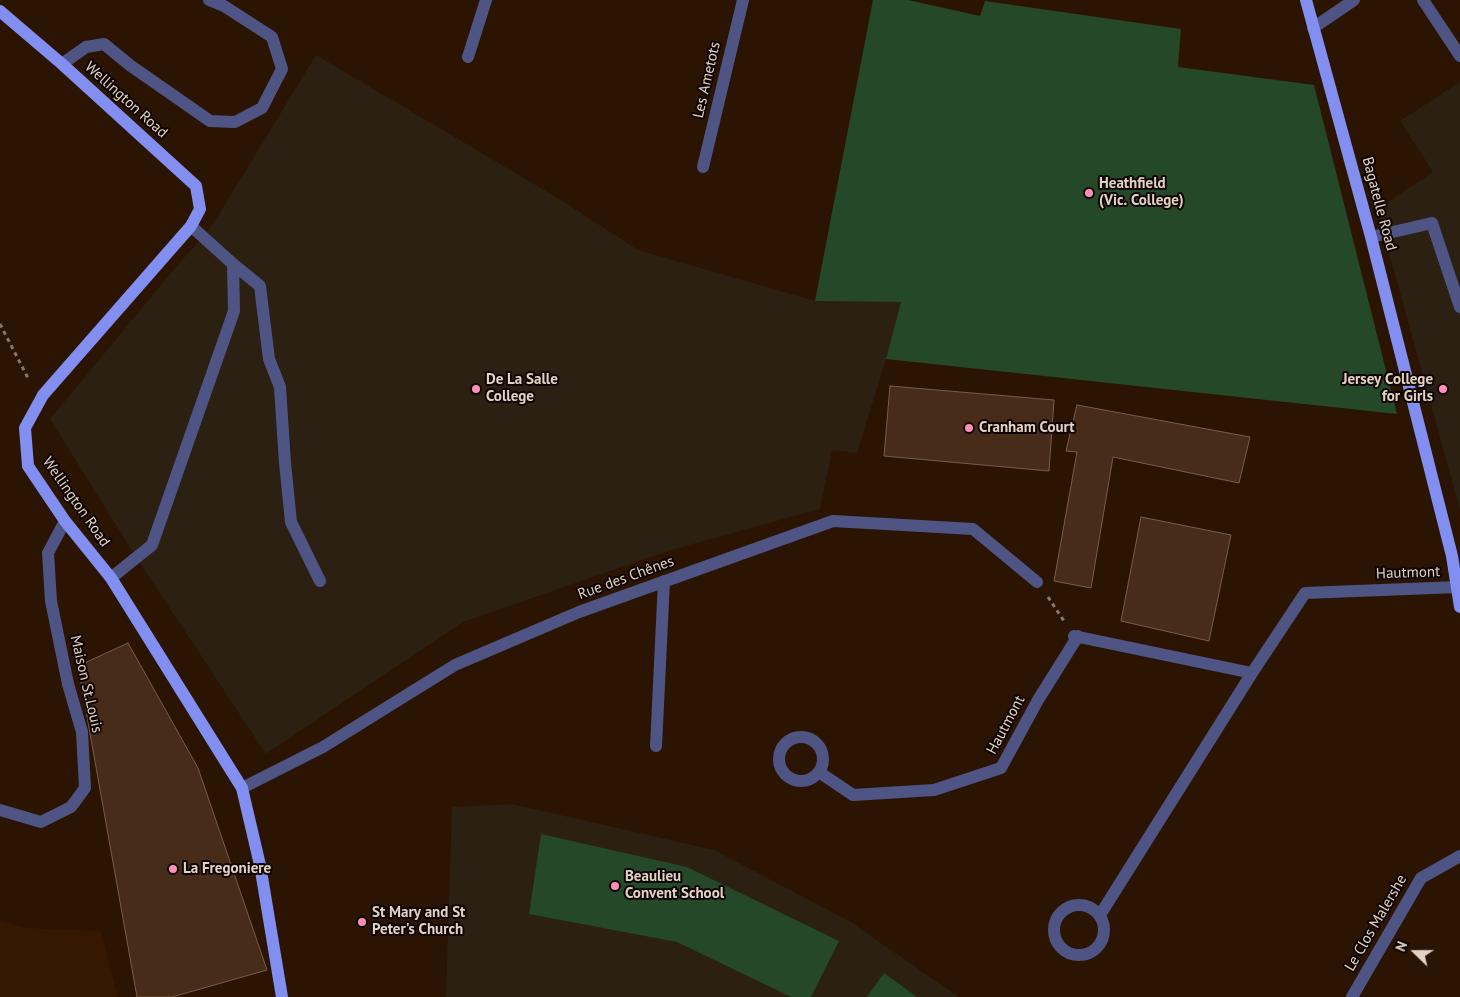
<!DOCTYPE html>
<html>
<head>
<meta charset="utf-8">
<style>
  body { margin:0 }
  #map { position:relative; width:1460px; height:997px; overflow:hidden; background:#2c1403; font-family:"PT Sans",sans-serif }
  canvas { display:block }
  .north { position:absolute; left:1390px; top:927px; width:50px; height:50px; -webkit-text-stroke:4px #0d0401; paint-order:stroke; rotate:292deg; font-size:14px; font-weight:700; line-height:20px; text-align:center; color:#e2d1c5 }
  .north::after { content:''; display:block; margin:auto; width:18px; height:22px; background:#e2d1c5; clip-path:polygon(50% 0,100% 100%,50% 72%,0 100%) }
</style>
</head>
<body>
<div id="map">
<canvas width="1460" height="997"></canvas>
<div class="north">N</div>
</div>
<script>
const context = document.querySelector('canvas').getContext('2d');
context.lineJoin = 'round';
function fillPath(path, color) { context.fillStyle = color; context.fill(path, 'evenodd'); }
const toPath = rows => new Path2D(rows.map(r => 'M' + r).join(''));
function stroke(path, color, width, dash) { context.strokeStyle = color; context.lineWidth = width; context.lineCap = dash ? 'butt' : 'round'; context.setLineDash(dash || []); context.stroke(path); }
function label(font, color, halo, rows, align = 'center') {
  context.font = font + ' "PT Sans",sans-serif'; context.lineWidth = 4; context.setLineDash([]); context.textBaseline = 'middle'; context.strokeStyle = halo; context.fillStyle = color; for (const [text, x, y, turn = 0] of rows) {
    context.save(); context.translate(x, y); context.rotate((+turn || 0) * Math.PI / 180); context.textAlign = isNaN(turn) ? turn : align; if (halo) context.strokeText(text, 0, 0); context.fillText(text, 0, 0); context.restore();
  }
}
fillPath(toPath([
  [0,921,25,928,101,931,118,997,0,997]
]), '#361801');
fillPath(toPath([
  [316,55,561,200,638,250,815,301,901,302,886,359,857,453,832,450,820,509,671,550,463,622,266,754,136,557,50,419,180,262,203,237,218,216],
  [1460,82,1460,510,1377,209,1433,172,1400,121],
  [512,804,714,850,849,921,959,997,446,997,452,807]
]), '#2b2011');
fillPath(toPath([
  [873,0,908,0,980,16,985,1,1181,29,1178,67,1314,85,1397,414,886,359,901,302,815,301],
  [541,834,687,867,839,941,811,997,791,997,677,942,529,914],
  [884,973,917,997,867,997]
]), '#244828');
const building = toPath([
  [890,386,1054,400,1049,471,884,456,890,386],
  [1077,405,1250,437,1239,483,1113,457,1091,588,1054,581,1077,452,1066,451,1077,405],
  [1141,517,1231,535,1209,641,1121,621,1141,517],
  [128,643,198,768,267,970,172,997,137,997,78,666,128,643]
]);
fillPath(building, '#462c19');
stroke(building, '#7a5d49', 1);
stroke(toPath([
  [0,324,29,380],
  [1048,597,1064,621]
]), '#8b7768', 3, [4, 4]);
stroke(toPath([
  [1423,0,1460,56],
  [1313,28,1354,0],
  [468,57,486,0],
  [62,64,86,47,104,44,131,66,210,121,235,122,262,108,282,69,272,37,224,6,209,0],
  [703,167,743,0],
  [1371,237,1432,223,1460,307],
  [233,264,260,286,269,359,280,387,285,463,291,522,320,581],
  [111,578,152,545,234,311,233,264,191,226],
  [1074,636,1252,673],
  '779 759a22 22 0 1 1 44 0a22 22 0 1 1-44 0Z',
  [656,746,664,581],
  [819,772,853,795,934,790,1001,768,1038,700,1078,636],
  [242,788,323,747,455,665,579,612,833,521,973,529,1037,582],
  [0,810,41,822,71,807,85,788,82,732,68,684,51,601,48,553,65,521],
  '1054 930a25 25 0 1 1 50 0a25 25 0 1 1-50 0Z',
  [1100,915,1252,673,1305,593,1458,587],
  [1352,997,1421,878,1460,856]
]), '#4e5584', 12);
stroke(toPath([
  [1306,0,1371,237,1417,418,1452,556,1460,607],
  [0,11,62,64,196,186,200,209,191,226,43,395,25,428,28,466,65,521,111,578,242,788,260,865,282,997]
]), '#828ef0', 12);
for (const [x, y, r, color] of [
  [1089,193,5,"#ff8eba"],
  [476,389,5,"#ff8eba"],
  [1443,389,5,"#ff8eba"],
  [969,428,5,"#ff8eba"],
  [173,869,5,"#ff8eba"],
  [615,886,5,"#ff8eba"],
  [362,922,5,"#ff8eba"]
]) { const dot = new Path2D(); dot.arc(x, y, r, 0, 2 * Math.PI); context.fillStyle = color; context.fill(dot); stroke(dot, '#0d0401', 2); }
label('15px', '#e2d1c5', '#0d0401', [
  ["Les Ametots",707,80,-77],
  ["Wellington Road",126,100,42],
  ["Bagatelle Road",1379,204,75],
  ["Wellington Road",76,502,55],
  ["Hautmont",1408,573,-2],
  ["Rue des Chênes",626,578,-20],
  ["Maison St.Louis",86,684,77],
  ["Hautmont",1006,725,-62],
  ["Le Clos Malershe",1376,923,-60]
]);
label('bold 15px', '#e2d1c5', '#0d0401', [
  ["Heathfield",1099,184],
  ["(Vic. College)",1099,201],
  ["De La Salle",486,380],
  ["College",486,397],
  ["Jersey College",1433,380,"right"],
  ["for Girls",1433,397,"right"],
  ["Cranham Court",979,428],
  ["La Fregoniere",183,869],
  ["Beaulieu",625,877],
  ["Convent School",625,894],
  ["St Mary and St",372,913],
  ["Peter's Church",372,930]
], 'left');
</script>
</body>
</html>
